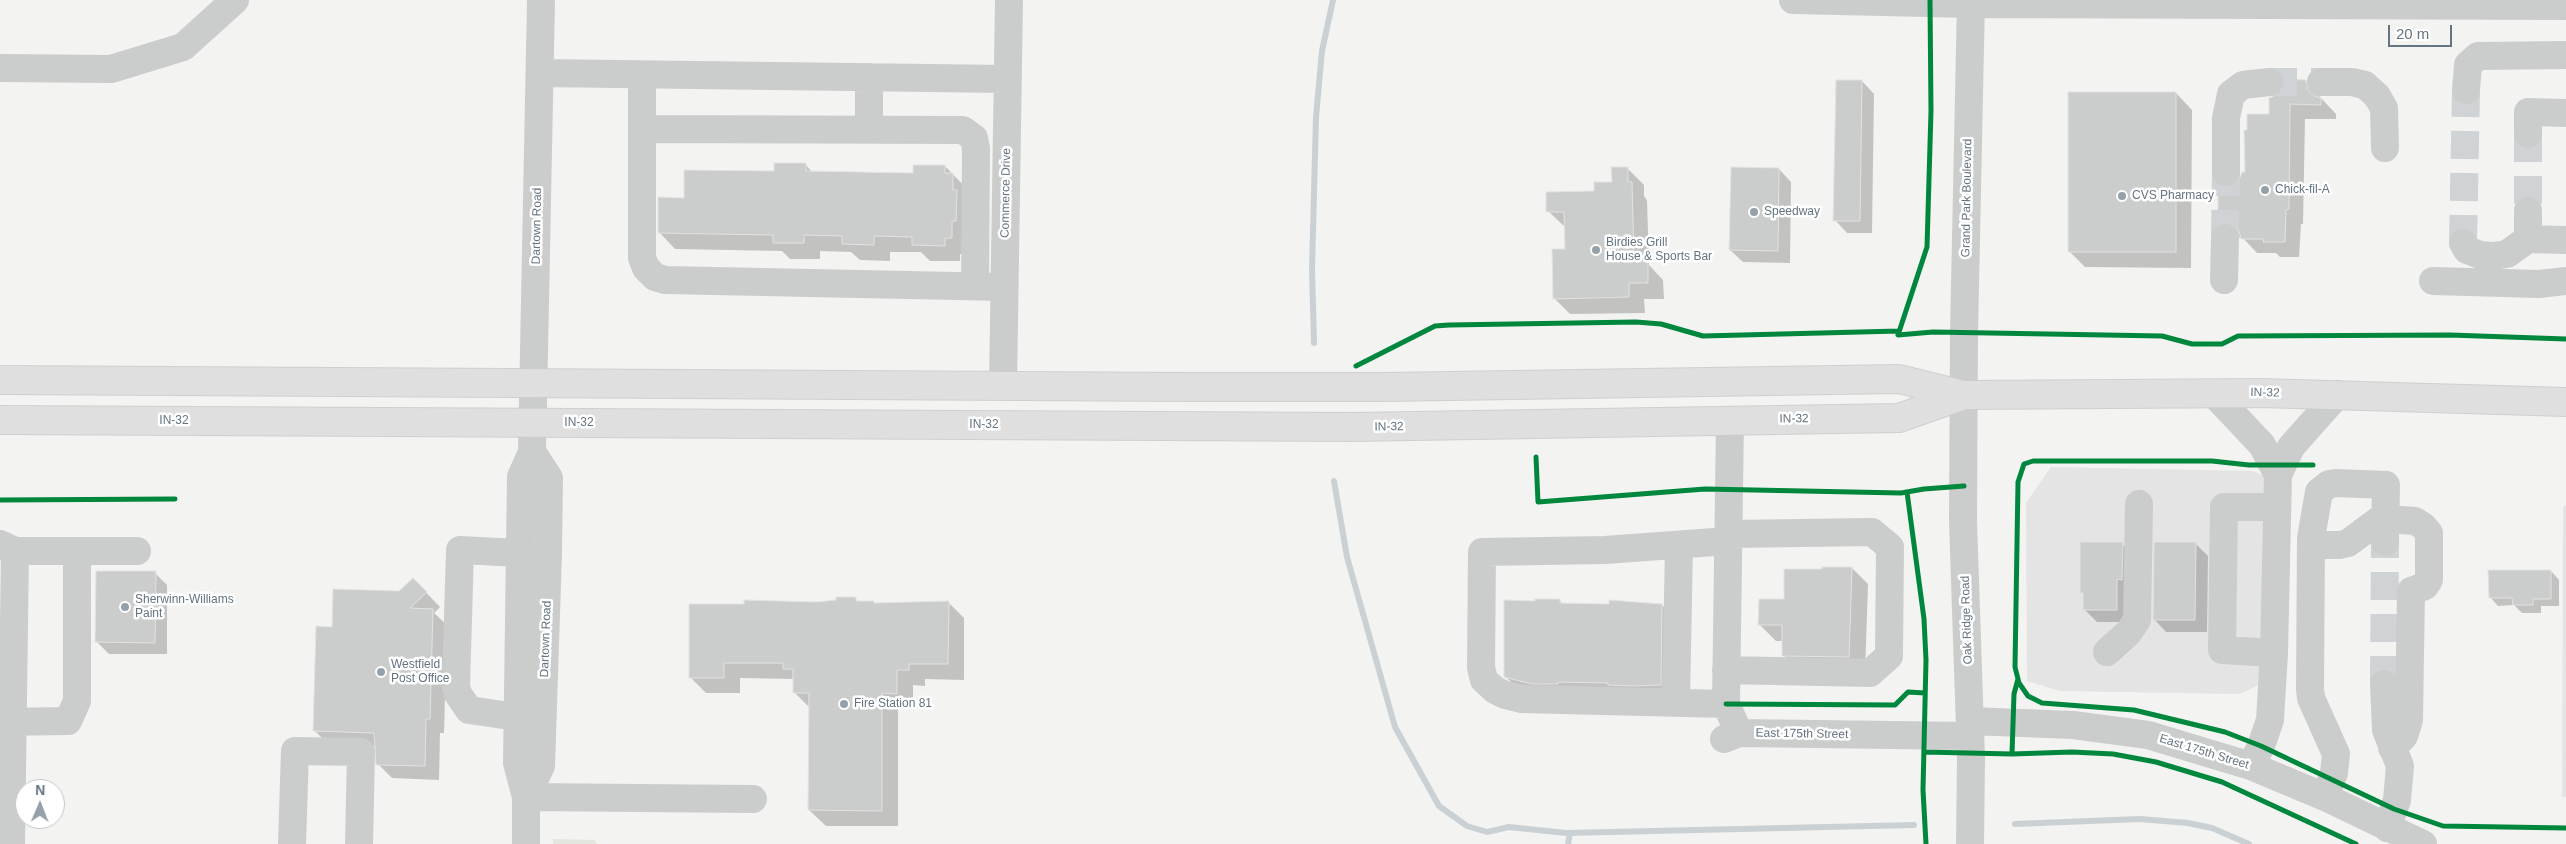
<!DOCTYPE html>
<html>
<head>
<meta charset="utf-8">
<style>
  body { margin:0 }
  #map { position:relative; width:2566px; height:844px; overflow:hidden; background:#f3f3f1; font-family:Arial,sans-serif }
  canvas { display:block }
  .north { position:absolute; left:15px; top:779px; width:50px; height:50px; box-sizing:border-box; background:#fff; border:1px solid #c1c7cc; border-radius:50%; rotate:1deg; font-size:14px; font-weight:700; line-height:20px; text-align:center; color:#647480 }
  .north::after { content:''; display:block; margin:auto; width:18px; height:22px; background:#96a0a8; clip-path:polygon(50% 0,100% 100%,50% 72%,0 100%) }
  .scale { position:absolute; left:2388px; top:25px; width:64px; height:22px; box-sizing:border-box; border:2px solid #647480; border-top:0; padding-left:6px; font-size:15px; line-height:18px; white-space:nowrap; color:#647480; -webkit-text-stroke:4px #fff; paint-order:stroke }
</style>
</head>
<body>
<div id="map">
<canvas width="2566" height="844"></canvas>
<div class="north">N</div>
<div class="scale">20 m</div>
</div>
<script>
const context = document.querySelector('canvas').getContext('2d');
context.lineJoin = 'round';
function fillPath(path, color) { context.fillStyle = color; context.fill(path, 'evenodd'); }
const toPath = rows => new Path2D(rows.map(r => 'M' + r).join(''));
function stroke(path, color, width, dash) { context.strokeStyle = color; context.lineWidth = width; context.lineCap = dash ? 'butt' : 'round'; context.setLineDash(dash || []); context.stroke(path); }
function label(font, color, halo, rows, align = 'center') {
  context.font = font + ' Arial,sans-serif'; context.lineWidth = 5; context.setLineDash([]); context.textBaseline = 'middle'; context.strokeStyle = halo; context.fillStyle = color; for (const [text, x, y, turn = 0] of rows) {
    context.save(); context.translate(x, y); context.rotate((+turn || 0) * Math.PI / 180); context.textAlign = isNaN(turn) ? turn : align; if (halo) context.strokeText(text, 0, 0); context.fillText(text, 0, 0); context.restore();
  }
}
fillPath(toPath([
  [2051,467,2252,471,2288,486,2259,685,2239,694,2060,691,2027,681,2026,503],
  [2566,505,2566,797,2562,797,2563,507]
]), '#e3e4e3');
fillPath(toPath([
  [553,839,595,840,597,844,553,844]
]), '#e2e6df');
fillPath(toPath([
  [1862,81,1874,94,1872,233,1847,233,1835,220],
  [2305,81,2336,114,2336,119,2305,119,2303,224,2301,224,2299,257,2280,257,2276,253,2257,253,2242,237,2234,238,2219,224,2225,189,2234,187,2246,173,2271,116],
  [2176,93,2192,110,2191,268,2085,267,2069,251],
  [806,165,813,173,914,174,945,166,969,191,968,254,960,254,960,261,930,261,921,252,890,252,890,261,860,260,851,252,820,251,820,259,790,259,782,251,675,249,659,232,685,199],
  [1627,168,1644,185,1644,196,1647,200,1649,265,1663,280,1664,299,1644,299,1645,313,1570,314,1554,298,1566,250,1565,227,1548,211,1613,184],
  [1779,169,1791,182,1790,263,1743,262,1730,250],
  [2122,544,2135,556,2129,622,2097,622,2085,610,2085,596,2081,592],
  [2196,544,2208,556,2207,632,2166,632,2154,619],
  [1852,568,1868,584,1865,673,1799,671,1783,655,1783,641,1776,641,1760,625,1785,600,1786,571],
  [2551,571,2559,580,2559,606,2541,606,2541,613,2522,613,2514,605,2498,606,2490,597],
  [155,573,167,585,167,654,109,654,96,641],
  [413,579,440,607,434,613,447,625,444,733,440,733,439,780,392,778,378,764,376,746,329,745,315,731,333,628,399,592],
  [855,599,859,602,873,602,875,604,948,602,964,618,964,680,925,679,925,686,913,685,913,709,898,709,898,826,826,826,809,810,810,708,794,692,794,679,740,678,740,693,706,693,690,677,817,604],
  [1560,601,1563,604,1610,605,1610,601,1662,605,1678,621,1676,700,1522,693,1505,676]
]), '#0003');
stroke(toPath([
  [1314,343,1312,269,1316,117,1322,51,1333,0],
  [1334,481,1347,557,1395,727,1439,806,1467,826,1487,832,1509,827,1566,833,1914,825],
  [2015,824,2140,819,2188,823,2212,828,2249,844],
  [1568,844,1570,833]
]), '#cad1d4', 6);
const building = toPath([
  [2284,79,2306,80,2308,90,2314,96,2321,98,2321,105,2290,104,2289,209,2286,210,2285,242,2263,242,2264,239,2241,239,2239,231,2234,225,2226,222,2218,224,2218,185,2226,188,2233,186,2239,180,2242,172,2245,172,2244,130,2247,130,2247,114,2269,114,2269,98,2279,94,2283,88,2284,79],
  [1836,80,1862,80,1860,221,1833,221,1836,80],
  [2068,92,2176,92,2176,252,2068,252,2068,92],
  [774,163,806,163,806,171,913,173,913,165,945,165,945,173,953,173,953,190,957,190,956,221,952,221,952,238,945,238,945,246,912,245,912,237,874,236,874,245,842,244,842,236,804,235,804,243,773,243,773,235,658,233,658,197,684,198,684,170,774,171,774,163],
  [1611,167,1628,167,1628,182,1632,182,1634,262,1648,262,1648,283,1629,283,1629,297,1553,299,1552,249,1565,249,1564,212,1546,212,1546,192,1594,191,1594,182,1612,182,1611,167],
  [1731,167,1779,168,1778,251,1729,250,1731,167],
  [2080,542,2123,542,2122,580,2117,579,2117,610,2083,610,2083,593,2080,593,2080,542],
  [2154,542,2196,542,2195,620,2153,620,2154,542],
  [1822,567,1852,567,1849,657,1782,656,1782,625,1758,625,1759,599,1784,599,1784,569,1822,569,1822,567],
  [2488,570,2551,570,2551,599,2533,599,2533,605,2513,605,2512,598,2489,598,2488,570],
  [96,571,156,571,155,643,95,642,96,571],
  [413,578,427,592,410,608,433,609,430,719,426,719,425,766,376,765,374,733,313,731,316,626,332,627,333,589,399,591,413,578],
  [836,597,856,597,856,601,874,601,874,603,949,601,948,664,909,664,909,670,897,670,897,694,882,693,882,811,808,810,809,693,793,693,793,669,783,669,783,663,724,663,724,678,689,678,689,604,744,604,744,600,817,602,836,600,836,597],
  [1535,599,1560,599,1560,603,1609,604,1609,600,1662,604,1661,685,1633,686,1608,685,1608,683,1558,682,1558,684,1532,684,1504,677,1504,600,1535,601,1535,599]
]);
fillPath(building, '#cbcccc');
stroke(building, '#e2e2e1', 1);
stroke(toPath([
  [2269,82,2321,82],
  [2528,134,2528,211],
  [2225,238,2226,172],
  [2463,243,2466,90],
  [2384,684,2385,542]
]), '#cfd3d5', 28, [28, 14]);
const major = toPath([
  [0,380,1188,387,1385,387,1899,379,1964,395,2261,393,2566,402],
  [0,420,1353,427,1899,418,1964,395]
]);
stroke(major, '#cfcfcf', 30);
stroke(toPath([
  [1793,0,1971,4,2566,6],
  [0,68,111,69,183,47,235,0],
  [540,73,1007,79],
  [642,75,642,258,646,268,655,277,665,280,1004,287],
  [2321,82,2352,82,2365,85,2377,96,2384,108,2385,148],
  [2466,90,2468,65,2478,56,2566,55],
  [643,129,963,130,974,138,976,149,975,285],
  [869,129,869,77],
  [2528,134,2528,112,2566,113],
  [2226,172,2226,118,2231,94,2243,85,2269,82],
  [2528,239,2528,211],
  [2463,243,2467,250,2480,255,2493,256,2507,254,2528,239,2566,240],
  [2224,280,2225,238],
  [2433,281,2539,284,2566,281],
  [1003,386,1009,0],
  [2213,393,2262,445,2278,475],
  [1730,420,1726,704,1739,733],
  [0,544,15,551,137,551],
  [2311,545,2340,545,2348,543,2379,520,2386,519,2415,521,2423,526,2429,533,2429,580,2425,586,2411,591,2409,720,2404,736,2392,748],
  [2107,652,2128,633,2137,620,2139,504],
  [2274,653,2222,650,2224,507,2277,507],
  [1726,670,1870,673,1889,656,1890,547,1872,532,1729,534],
  [2384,684,2386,730,2400,766,2397,800,2387,828],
  [1676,702,1679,545],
  [1726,704,1521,699,1505,695,1495,690,1484,680,1481,667,1482,552,1605,550,1728,541],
  [517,717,469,710,458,694,456,686,460,550,519,553],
  [1970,721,2073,725,2148,735,2251,766,2325,797,2423,844],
  [0,722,68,721,77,701,77,551],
  [1724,739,1739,733,1970,736],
  [2251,766,2261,746,2270,720,2274,653,2278,475,2291,447,2338,394],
  [526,797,541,766,548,553,549,478,532,452],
  [526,797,753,799],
  [2325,797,2334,773,2336,754,2311,698,2310,689,2311,538,2319,492,2329,484,2336,483,2386,485,2385,542],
  [11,844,15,551],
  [292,844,295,751,361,752,359,844],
  [526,844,526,797,517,763,521,477,532,452,541,0],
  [1970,844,1971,758,1963,521,1964,334,1971,0]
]), '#cbcccc', 28);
stroke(major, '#dfdfe0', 28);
stroke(toPath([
  [1930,0,1931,111,1927,247,1898,335,1933,332,2162,336,2192,344,2222,344,2238,336,2450,335,2566,339],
  [1356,366,1435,326,1449,325,1636,322,1661,324,1703,336,1899,331],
  [1536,457,1538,502,1705,489,1901,493,1924,489,1964,486],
  [2313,465,2249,465,2212,461,2033,461,2024,464,2018,482,2015,667,2019,683,2028,696,2042,703,2134,710,2225,732,2261,746,2394,809,2443,826,2566,828],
  [1907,492,1924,619,1926,660,1923,790,1926,844],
  [0,500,175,499],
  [1726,704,1895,705,1908,692,1925,693],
  [1924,752,2012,754,2072,752,2113,754,2156,762,2222,782,2356,844],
  [2012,754,2014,694,2018,679]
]), '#00873e', 5);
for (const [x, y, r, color] of [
  [2265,190,5,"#96a0a8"],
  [2122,196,5,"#96a0a8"],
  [1754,212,5,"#96a0a8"],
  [1596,250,5,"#96a0a8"],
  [125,607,5,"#96a0a8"],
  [381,672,5,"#96a0a8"],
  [844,704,5,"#96a0a8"]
]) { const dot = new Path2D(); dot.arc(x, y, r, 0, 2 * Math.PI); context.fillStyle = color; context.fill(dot); stroke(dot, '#fff', 2); }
label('12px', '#647480', '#fff', [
  ["Chick-fil-A",2275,190],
  ["CVS Pharmacy",2132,196],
  ["Speedway",1764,212],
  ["Birdies Grill",1606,243],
  ["House & Sports Bar",1606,257],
  ["Sherwinn-Williams",135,600],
  ["Paint",135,614],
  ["Westfield",391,665],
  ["Post Office",391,679],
  ["Fire Station 81",854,704]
], 'left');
label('12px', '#647480', '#fff', [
  ["Commerce Drive",1006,193,-89],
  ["Grand Park Boulevard",1967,198,-89],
  ["Dartown Road",537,226,-89],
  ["IN-32",2265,393,1],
  ["IN-32",1794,419,-1],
  ["IN-32",174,421],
  ["IN-32",579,423],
  ["IN-32",984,425],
  ["IN-32",1389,427,-1],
  ["Oak Ridge Road",1967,620,-92],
  ["Dartown Road",546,639,-88],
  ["East 175th Street",1802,734,1],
  ["East 175th Street",2204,752,17]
]);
</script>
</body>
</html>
